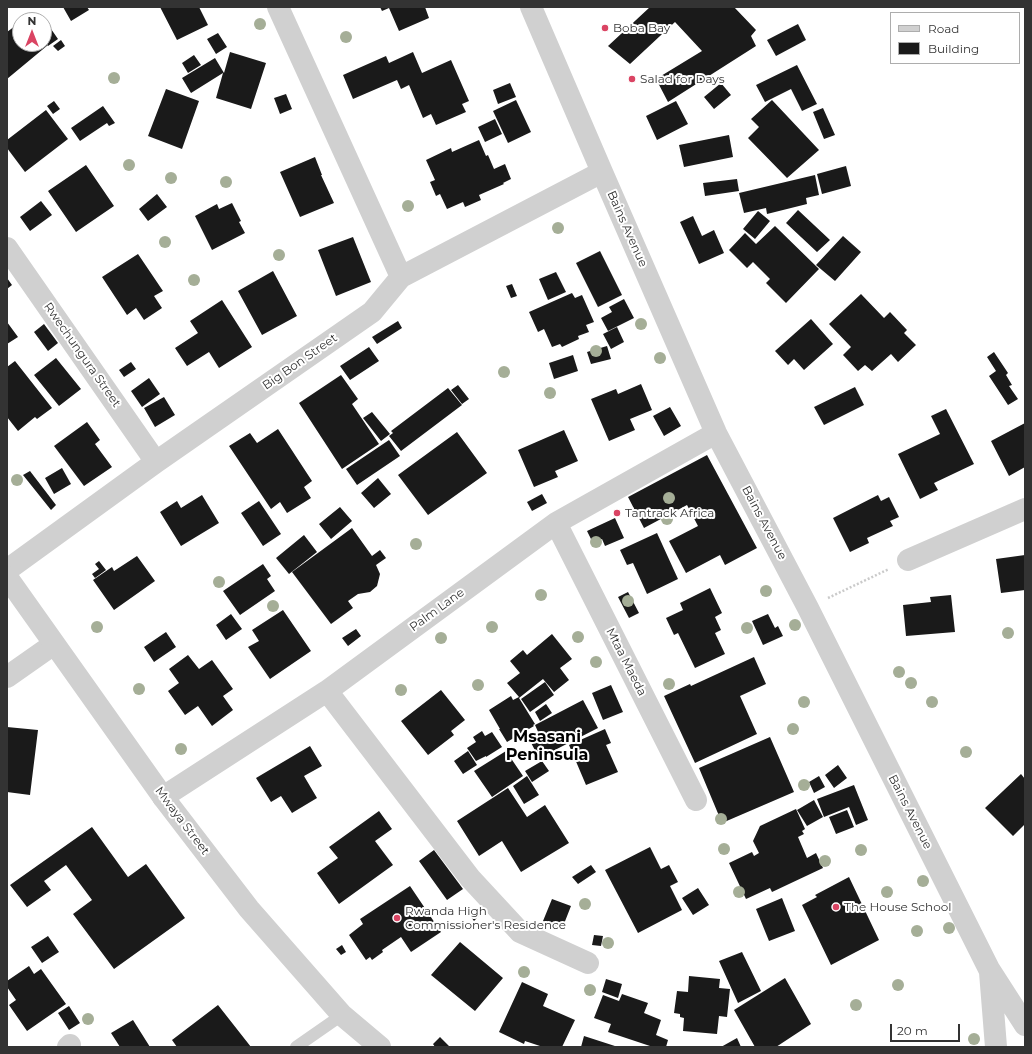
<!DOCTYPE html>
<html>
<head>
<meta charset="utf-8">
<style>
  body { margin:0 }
  #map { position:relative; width:1032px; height:1054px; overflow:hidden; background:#fff; font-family:Montserrat,sans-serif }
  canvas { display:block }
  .frame { position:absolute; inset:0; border:8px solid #333; pointer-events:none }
  .legend { position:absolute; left:890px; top:12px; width:130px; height:52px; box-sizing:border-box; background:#fff; border:1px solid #adadad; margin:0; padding:5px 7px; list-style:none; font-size:12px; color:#333 }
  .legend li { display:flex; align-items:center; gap:8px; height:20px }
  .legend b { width:20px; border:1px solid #adadad }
  .north { position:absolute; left:12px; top:12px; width:40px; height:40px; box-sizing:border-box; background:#fff; border:1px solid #adadad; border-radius:50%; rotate:0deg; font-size:11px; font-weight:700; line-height:16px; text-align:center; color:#333 }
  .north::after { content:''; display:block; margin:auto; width:14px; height:18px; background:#da4463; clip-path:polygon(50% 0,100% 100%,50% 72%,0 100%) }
  .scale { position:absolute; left:890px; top:1024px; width:70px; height:18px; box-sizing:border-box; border:2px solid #333; border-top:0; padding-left:5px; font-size:12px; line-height:14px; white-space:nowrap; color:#333; -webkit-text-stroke:3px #fff; paint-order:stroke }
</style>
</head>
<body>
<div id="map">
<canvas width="1032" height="1054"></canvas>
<div class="frame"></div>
<ul class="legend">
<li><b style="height:5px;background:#d0d0d0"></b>Road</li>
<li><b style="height:11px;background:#1a1a1a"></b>Building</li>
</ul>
<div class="north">N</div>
<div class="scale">20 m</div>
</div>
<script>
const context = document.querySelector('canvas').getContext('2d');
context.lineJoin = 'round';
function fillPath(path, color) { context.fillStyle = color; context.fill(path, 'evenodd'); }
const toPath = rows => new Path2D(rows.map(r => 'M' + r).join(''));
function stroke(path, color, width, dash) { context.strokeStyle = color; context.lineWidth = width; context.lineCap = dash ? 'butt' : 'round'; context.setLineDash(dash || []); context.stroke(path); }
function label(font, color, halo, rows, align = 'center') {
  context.font = font + ' Montserrat,sans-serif'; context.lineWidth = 4; context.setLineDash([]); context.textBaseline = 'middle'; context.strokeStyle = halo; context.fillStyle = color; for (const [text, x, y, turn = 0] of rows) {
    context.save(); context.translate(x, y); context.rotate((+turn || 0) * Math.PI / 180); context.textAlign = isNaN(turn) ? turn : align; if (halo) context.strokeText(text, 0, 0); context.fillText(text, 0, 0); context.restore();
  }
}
fillPath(toPath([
  [63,7,87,7,89,10,71,21],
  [160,7,199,7,208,25,177,40],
  [380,7,425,7,429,18,399,31,389,8,382,11],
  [650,7,734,7,756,30,751,36,756,46,668,102,656,79,702,51,675,22,630,64,608,46],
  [798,24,806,40,776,56,767,40],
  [15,26,20,32,20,44,44,44,44,41,48,45,7,79,7,32],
  [49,26,58,39,48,46,44,39,44,30],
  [218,33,227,47,216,54,207,39],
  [61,40,65,46,58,51,53,46],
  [230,52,266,63,251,109,216,98,223,73,191,93,182,78,215,58,224,73],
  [413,52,422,73,451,60,469,101,462,104,466,112,436,125,431,114,423,118,409,85,401,89,397,80,353,99,343,75,386,56,389,63],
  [194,55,201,65,188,73,182,63],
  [797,65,817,104,802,111,791,89,765,102,756,85],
  [510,83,516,97,498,104,493,90],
  [721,83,731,95,714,109,704,97],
  [166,89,199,101,182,149,148,136],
  [286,94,292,109,280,114,274,98],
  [516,100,531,132,508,143,493,111],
  [772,100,819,150,787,178,748,138,759,127,751,119],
  [54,101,60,109,53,114,47,106],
  [676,101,688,124,657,140,646,116],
  [103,106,115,123,109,126,107,123,80,141,71,128],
  [823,108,835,135,824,139,813,112],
  [46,110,68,139,25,172,7,148,7,140],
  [495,119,502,134,485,142,478,127],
  [729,135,733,157,684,167,679,145],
  [479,140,486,156,488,155,494,169,505,164,511,179,503,183,504,184,479,195,481,200,465,207,463,202,447,209,440,194,436,196,430,182,435,180,426,160,451,148,452,152],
  [315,157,322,175,321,175,334,203,300,217,280,172],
  [86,165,114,206,76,232,48,191],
  [846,166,851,186,822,194,817,174],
  [815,175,819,195,806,198,807,204,767,214,766,208,744,213,739,193],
  [737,179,739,191,705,196,703,183],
  [157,194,167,207,148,221,139,209],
  [41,201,52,215,30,231,20,217],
  [232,203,241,221,239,222,245,233,212,250,195,216,217,204,219,209],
  [798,210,830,240,817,252,786,223],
  [758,211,770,221,755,239,743,229],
  [693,216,702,236,714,230,724,253,699,264,680,222],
  [775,226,819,269,786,303,766,283,770,279,753,262,747,268,729,250,745,233,756,244],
  [843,236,861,252,835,281,816,265],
  [353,237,371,282,336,296,318,250],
  [600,251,622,295,598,307,576,263],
  [138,254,163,291,154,296,162,308,144,320,136,308,127,315,102,277],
  [273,271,297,316,262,335,238,291],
  [556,272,566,292,548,300,539,279],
  [7,278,12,285,7,289],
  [512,284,517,296,511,298,506,286],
  [572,293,575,298,582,295,594,322,586,325,589,332,578,336,579,339,562,347,560,344,552,347,544,329,538,332,529,312],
  [861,294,884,318,890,312,907,330,904,333,916,345,898,362,891,354,872,371,865,365,858,371,843,355,851,347,829,324],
  [624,299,634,318,608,331,601,318,612,312,609,307],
  [222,300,252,347,219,368,209,352,187,366,175,348,198,333,190,321],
  [811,319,833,344,804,370,794,359,788,365,775,351],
  [398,321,402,328,377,344,372,337],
  [7,322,18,337,7,344],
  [44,324,58,343,48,351,34,332],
  [617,327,624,342,611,349,603,334],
  [607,346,611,359,591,364,587,352],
  [369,347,379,361,350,380,340,366],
  [994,352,1008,373,1006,375,1012,385,1009,386,1018,399,1008,405,989,376,996,371,987,357],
  [573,355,578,371,554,379,549,363],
  [56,358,81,389,59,406,34,375],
  [15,361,52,408,37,419,35,417,18,431,7,417,7,367],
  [131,362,136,369,124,377,119,370],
  [341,375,358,399,352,404,379,444,342,469,299,403],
  [149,378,160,394,142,407,131,391],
  [641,384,652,410,630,419,635,430,609,441,591,399,616,389,618,394],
  [458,385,469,399,462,404,451,390],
  [855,387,864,405,824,425,814,407],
  [448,388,462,405,401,451,389,436,393,433,391,431],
  [164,397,175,415,155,427,144,408],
  [670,407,681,426,664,436,653,416],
  [946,409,974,464,934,483,938,490,920,499,898,454,940,434,931,416],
  [372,412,390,434,381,441,363,418],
  [87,422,100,440,95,444,112,467,84,486,54,446],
  [1025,423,1025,467,1009,476,991,441],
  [278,429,312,481,304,487,311,498,287,513,280,502,271,509,229,446,250,433,257,443],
  [564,430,578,461,555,471,558,477,534,487,518,450],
  [457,432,487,473,428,515,398,475],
  [389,440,400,456,357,485,346,469],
  [707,455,757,548,725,565,720,555,686,573,669,541,698,526,687,505,644,528,628,497],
  [62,468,71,484,54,494,45,478],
  [30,471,56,505,51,510,23,475],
  [378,478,391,494,374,508,361,493],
  [542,494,547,503,532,511,527,502],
  [202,495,219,523,181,546,160,512,177,501,181,508],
  [878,495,881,501,889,497,899,517,890,521,893,526,867,538,869,543,850,552,833,518],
  [259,501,281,534,263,546,241,513],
  [340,507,352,521,331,539,319,524],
  [615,518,624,538,605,546,602,539,593,543,587,531],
  [352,528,372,556,380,550,386,558,376,565,380,574,377,586,370,592,358,594,348,601,353,608,331,624,292,572],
  [657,533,678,579,647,594,633,563,627,565,620,550],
  [304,535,317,552,289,574,276,558],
  [1025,555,1025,590,1001,593,996,559],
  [137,556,155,581,114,610,93,580,112,567,114,571],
  [99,561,106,570,95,578,92,574,99,569,95,564],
  [263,564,271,576,267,579,275,591,240,615,223,591],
  [710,588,722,613,715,617,721,630,715,633,725,654,695,668,678,633,674,635,666,618,683,610,680,603],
  [628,592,639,613,629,618,618,597],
  [951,595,955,632,906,636,903,605,931,602,930,597],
  [283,610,311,651,270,679,248,647,259,641,252,630],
  [231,614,242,629,226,640,216,625],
  [768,614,775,628,778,626,783,636,763,645,752,621],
  [356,629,361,636,348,646,342,638],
  [166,632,176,647,154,662,144,647],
  [552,634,572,659,560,668,569,680,554,692,543,679,519,698,535,724,533,725,534,726,507,742,499,729,500,729,489,710,511,696,513,700,519,697,507,683,520,673,510,661,523,650,527,655],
  [188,655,199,669,212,660,233,689,223,696,233,710,212,726,198,706,185,715,168,691,179,683,169,669],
  [754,657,766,684,740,696,757,734,695,763,664,696,690,684,691,686],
  [545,682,554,695,530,712,521,699],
  [611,685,623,712,603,720,592,693],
  [441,690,465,720,451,731,454,735,428,755,401,721],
  [583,700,598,728,549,753,547,749,537,754,529,739,539,734,535,725],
  [546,704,552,713,540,721,535,712],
  [7,727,38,730,30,795,7,792],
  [605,729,611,743,606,745,618,772,586,785,569,745],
  [482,731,485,736,492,732,502,747,486,757,486,756,476,761,467,748,476,742,473,737],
  [770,737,794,792,722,823,699,768],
  [310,746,322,766,304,776,317,798,292,813,281,796,271,802,256,778],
  [468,751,477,765,463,774,454,761],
  [506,751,523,776,492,797,474,771],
  [542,761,549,771,532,782,525,771],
  [838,765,847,778,834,788,825,775],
  [1021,774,1025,779,1025,824,1013,836,985,808],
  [527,776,539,795,524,804,513,786],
  [819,776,825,787,814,793,809,782],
  [854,785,868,820,856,825,849,807,824,817,817,799],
  [508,788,527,817,545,805,569,843,521,872,502,841,479,856,457,821],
  [814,800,823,817,807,826,797,810],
  [796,809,805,829,802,831,804,834,798,837,807,858,816,853,823,868,772,892,770,888,746,899,729,863,752,852,754,856,759,853,753,841,760,826],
  [847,810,854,827,836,834,829,817],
  [379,811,392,829,375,841,393,865,339,904,317,873,338,858,329,847],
  [92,827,128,877,146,864,185,918,114,969,73,914,92,900,66,865,44,881,51,890,27,907,10,885],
  [650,847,661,869,669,865,678,882,670,886,682,910,638,933,605,870],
  [434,850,463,889,447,900,419,861],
  [591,865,596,872,578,884,572,877],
  [849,877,879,940,831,965,802,905,817,897,815,895],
  [410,886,441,932,411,952,401,937,382,950,383,952,372,960,370,957,366,960,349,935,363,924,360,919],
  [698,888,709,905,693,915,682,898],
  [782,898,795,931,769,941,756,909],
  [552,899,571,906,562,929,543,921],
  [479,909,482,913,474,921,471,917],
  [594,935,603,936,601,946,592,945],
  [48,936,59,952,42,963,31,947],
  [460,942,503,978,475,1011,431,975],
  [342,945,346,952,341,955,336,949],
  [742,952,761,991,738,1003,719,961],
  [29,966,34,974,41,969,66,1004,27,1031,9,1005,16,1000,7,987,7,981],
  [689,976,720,979,719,988,730,989,727,1017,719,1016,717,1034,683,1031,684,1018,680,1017,680,1014,674,1013,677,991,688,992],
  [785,978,811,1024,776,1047,755,1047,734,1010],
  [606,979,622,984,618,998,602,992],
  [522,982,548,994,543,1006,575,1020,562,1047,543,1047,525,1041,524,1044,499,1032],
  [622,994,648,1003,644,1013,661,1020,656,1035,668,1040,666,1047,653,1047,608,1032,611,1024,594,1018,603,995,619,1001],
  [218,1005,251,1047,177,1047,172,1040],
  [69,1006,80,1023,69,1030,58,1013],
  [133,1020,150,1047,120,1047,111,1033],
  [584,1036,618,1047,581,1047],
  [440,1037,450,1047,435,1047,433,1044],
  [737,1038,741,1047,721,1047]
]), '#1a1a1a');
stroke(toPath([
  [828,598,889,569]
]), '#cacaca', 2.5, [2, 2]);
stroke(toPath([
  [296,1047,342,1015]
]), '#d0d0d0', 12);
stroke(toPath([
  [278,7,401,277],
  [531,7,602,172,716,433,808,608,989,969,1025,1025],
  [7,248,156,462],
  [556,523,696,800],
  [908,560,1025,509],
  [7,570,156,462,372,312,401,277,602,172],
  [7,677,54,644],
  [327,691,470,878,520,932,588,963],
  [163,797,327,691,556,523,716,433],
  [990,972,996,1047],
  [68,1047,70,1045]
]), '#d0d0d0', 22);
stroke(toPath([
  [7,577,163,797,249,909,342,1015,380,1047]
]), '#d0d0d0', 22);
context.fillStyle = '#a5ae97';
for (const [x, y] of [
  [260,24],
  [346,37],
  [114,78],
  [129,165],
  [171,178],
  [226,182],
  [408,206],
  [558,228],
  [165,242],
  [279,255],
  [194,280],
  [641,324],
  [596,351],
  [660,358],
  [504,372],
  [550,393],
  [17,480],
  [669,498],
  [667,519],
  [596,542],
  [416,544],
  [219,582],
  [766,591],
  [541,595],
  [628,601],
  [273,606],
  [795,625],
  [97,627],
  [492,627],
  [747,628],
  [1008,633],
  [578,637],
  [441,638],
  [596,662],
  [899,672],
  [911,683],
  [669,684],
  [478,685],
  [139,689],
  [401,690],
  [804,702],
  [932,702],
  [793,729],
  [181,749],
  [966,752],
  [804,785],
  [721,819],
  [724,849],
  [861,850],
  [825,861],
  [923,881],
  [739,892],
  [887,892],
  [585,904],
  [949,928],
  [917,931],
  [608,943],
  [524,972],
  [898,985],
  [590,990],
  [856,1005],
  [88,1019],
  [974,1039]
]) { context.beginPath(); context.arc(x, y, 6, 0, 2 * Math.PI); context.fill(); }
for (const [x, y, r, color] of [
  [605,28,4,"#da4463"],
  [632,79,4,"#da4463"],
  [617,513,4,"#da4463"],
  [836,907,4,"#da4463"],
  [397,918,4,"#da4463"]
]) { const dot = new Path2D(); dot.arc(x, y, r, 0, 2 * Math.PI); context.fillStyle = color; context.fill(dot); stroke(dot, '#fff', 1.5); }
label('12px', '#333', '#fff', [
  ["Boba Bay",613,28],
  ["Salad for Days",640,79],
  ["Tantrack Africa",625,513],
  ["The House School",844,907],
  ["Rwanda High",405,911],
  ["Commissioner's Residence",405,925]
], 'left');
label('12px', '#333', '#fff', [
  ["Bains Avenue",627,229,66],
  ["Rwechungura Street",82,355,55],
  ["Big Bon Street",300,362,-35],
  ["Bains Avenue",764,523,62],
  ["Palm Lane",437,610,-36],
  ["Mtaa Maeda",626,662,63],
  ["Bains Avenue",910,812,63],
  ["Mwaya Street",182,821,53]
]);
label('bold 16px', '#000', '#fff', [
  ["Msasani",547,737],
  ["Peninsula",547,755]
]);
</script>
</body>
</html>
